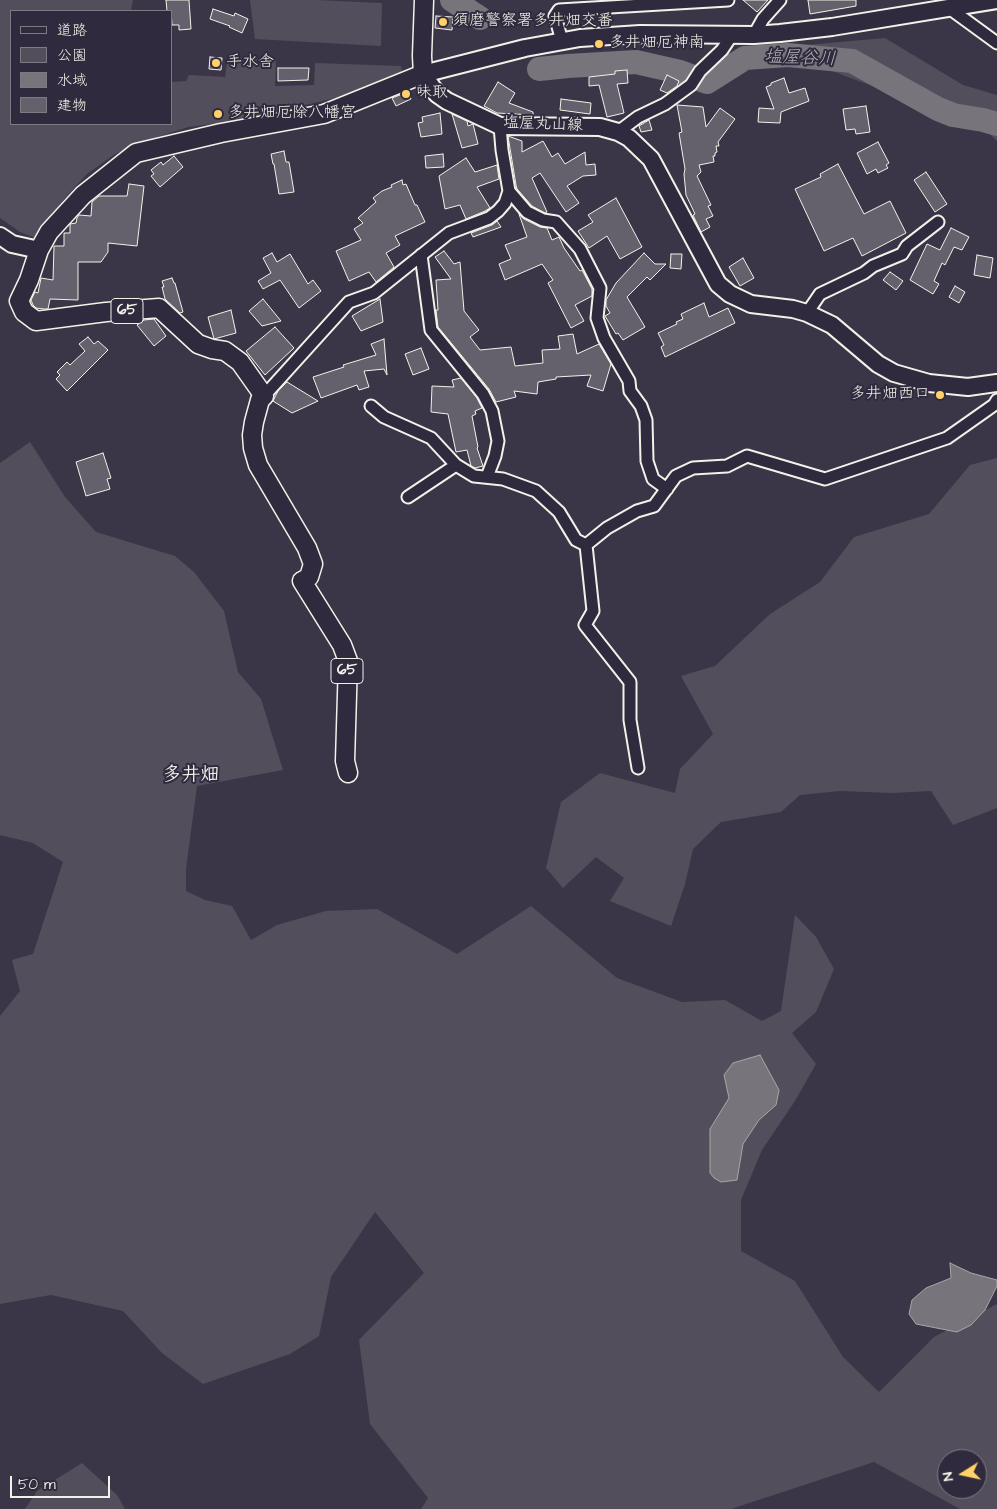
<!DOCTYPE html>
<html>
<head>
<meta charset="utf-8">
<style>
  body { margin:0 }
  #map { position:relative; width:997px; height:1509px; overflow:hidden; background:#3b3647; font-family:"Architects Daughter","Klee One",sans-serif }
  canvas { display:block }
  .legend { position:absolute; left:10px; top:10px; width:162px; height:115px; box-sizing:border-box; background:#2f2a3d; border:1px solid #7e7a81; margin:0; padding:6px 9px; list-style:none; font-size:15px; color:#f4f1e8 }
  .legend li { display:flex; align-items:center; gap:10px; height:25px }
  .legend b { width:25px; border:1px solid #7e7a81 }
  .north { position:absolute; left:937px; top:1449px; width:50px; height:50px; box-sizing:border-box; background:#2f2a3d; border:1px solid #7e7a81; border-radius:50%; rotate:260deg; font-size:14px; font-weight:700; line-height:20px; text-align:center; color:#f4f1e8 }
  .north::after { content:''; display:block; margin:auto; width:18px; height:22px; background:#ffd166; clip-path:polygon(50% 0,100% 100%,50% 72%,0 100%) }
  .scale { position:absolute; left:10px; top:1476px; width:100px; height:22px; box-sizing:border-box; border:2px solid #f4f1e8; border-top:0; padding-left:6px; font-size:15px; line-height:18px; white-space:nowrap; color:#f4f1e8; -webkit-text-stroke:4px #2f2a3d; paint-order:stroke }
</style>
</head>
<body>
<div id="map">
<canvas width="997" height="1509"></canvas>
<ul class="legend">
<li><b style="height:6px;background:#2f2a3d"></b>道路</li>
<li><b style="height:14px;background:#534e5c"></b>公園</li>
<li><b style="height:14px;background:#78747b"></b>水域</li>
<li><b style="height:14px;background:#65616c"></b>建物</li>
</ul>
<div class="north">N</div>
<div class="scale">50 m</div>
</div>
<script>
const context = document.querySelector('canvas').getContext('2d');
context.lineJoin = 'round';
function fillPath(path, color) { context.fillStyle = color; context.fill(path, 'evenodd'); }
const toPath = rows => new Path2D(rows.map(r => 'M' + r).join(''));
function stroke(path, color, width, dash) { context.strokeStyle = color; context.lineWidth = width; context.lineCap = dash ? 'butt' : 'round'; context.setLineDash(dash || []); context.stroke(path); }
function label(font, color, halo, rows, align = 'center') {
  context.font = font + ' "Architects Daughter","Klee One",sans-serif'; context.lineWidth = 4; context.setLineDash([]); context.textBaseline = 'middle'; context.strokeStyle = halo; context.fillStyle = color; for (const [text, x, y, turn = 0] of rows) {
    context.save(); context.translate(x, y); context.rotate((+turn || 0) * Math.PI / 180); context.textAlign = isNaN(turn) ? turn : align; if (halo) context.strokeText(text, 0, 0); context.fillText(text, 0, 0); context.restore();
  }
}
fillPath(toPath([
  [0,0,133,0,131,11,11,11,11,124,171,124,171,82,186,81,189,75,225,77,228,57,276,59,275,86,314,85,315,63,401,66,402,71,349,95,230,122,188,127,155,138,115,154,87,174,65,198,35,238,20,232,0,218],
  [250,0,317,0,382,3,381,46,255,39],
  [885,38,963,85,997,95,997,141,982,127,832,71,795,46],
  [30,442,65,497,96,532,175,556,194,572,224,611,238,672,261,699,283,770,197,786,186,869,186,891,205,900,232,906,251,940,277,925,326,911,377,909,457,954,531,906,617,978,682,1002,725,1000,762,1021,781,1011,795,915,816,937,834,969,816,1012,792,1033,816,1064,795,1101,762,1150,741,1200,741,1251,795,1281,843,1357,879,1392,934,1337,997,1304,997,1509,960,1509,874,1462,731,1509,421,1509,428,1498,370,1424,359,1340,424,1273,375,1212,331,1277,319,1336,290,1354,203,1384,162,1353,123,1311,51,1295,0,1304,0,1016,20,991,12,960,33,954,63,862,33,843,0,835,0,463],
  [947,1459,977,1459,977,1489,947,1489],
  [997,458,997,808,953,825,931,791,892,793,840,791,800,795,781,812,721,822,693,849,685,884,671,926,610,901,624,878,596,857,563,888,546,868,561,802,600,773,675,793,680,769,713,734,681,676,715,666,770,614,820,582,854,537,929,514,970,465],
  [82,1463,117,1495,125,1509,25,1509,37,1491]
]), '#534e5c');
const water = toPath([
  [760,1055,779,1090,776,1105,759,1120,743,1144,737,1180,721,1182,714,1178,710,1173,710,1129,729,1098,724,1075,733,1063,760,1055],
  [950,1263,971,1273,997,1280,997,1286,985,1310,971,1325,957,1332,916,1324,909,1314,912,1300,926,1288,951,1278,950,1263]
]);
fillPath(water, '#78747b');
stroke(water, '#aaa6a7', 1);
stroke(toPath([
  [452,0,480,18],
  [539,69,568,66,636,62,680,72,707,82,745,58,788,55,852,61,938,109,953,115,983,120,997,124]
]), '#78747b', 24);
const building = toPath([
  [166,0,189,0,191,29,179,30,179,25,172,25,171,11,167,11,166,0],
  [743,0,768,0,757,12,743,0],
  [808,0,856,0,856,6,810,14,808,0],
  [213,9,234,16,235,13,248,19,242,33,229,27,230,26,210,19,213,9],
  [436,16,453,17,452,30,435,28,436,16],
  [210,57,222,58,221,70,209,69,210,57],
  [278,68,309,68,308,80,278,81,278,68],
  [627,70,628,83,617,84,624,113,607,117,599,85,589,86,589,77,615,74,615,71,627,70],
  [667,75,679,81,677,86,667,93,660,90,667,75],
  [784,78,789,93,805,88,809,101,781,112,780,123,758,122,759,108,774,109,766,87,771,85,771,83,784,78],
  [498,82,515,93,509,103,533,112,533,115,497,113,484,106,498,82],
  [408,92,411,99,396,106,392,98,408,92],
  [561,99,591,103,590,114,560,110,561,99],
  [677,105,703,107,706,127,720,108,735,119,718,142,719,146,716,146,717,152,715,153,715,156,713,156,714,162,699,165,701,172,697,176,711,205,708,206,713,216,706,219,710,227,701,232,693,215,695,214,686,195,684,174,685,169,679,133,682,132,677,105],
  [866,106,870,132,856,134,855,129,846,130,843,109,866,106],
  [440,113,442,134,421,137,418,123,423,122,422,117,440,113],
  [452,114,467,121,468,126,473,124,478,144,462,148,452,114],
  [649,120,652,130,641,132,639,126,649,120],
  [508,136,522,141,522,152,543,141,552,157,558,153,565,164,585,152,586,165,595,164,596,175,583,176,567,186,579,203,566,212,540,173,532,178,547,212,545,213,532,206,517,189,516,185,508,136],
  [878,142,889,163,886,165,888,168,878,173,876,169,867,174,857,153,878,142],
  [284,151,286,162,289,162,294,192,279,194,274,164,273,164,271,154,284,151],
  [443,154,444,167,426,168,425,156,443,154],
  [174,156,183,167,160,187,151,176,154,174,151,170,161,162,163,165,174,156],
  [466,158,475,172,497,165,499,179,477,187,490,208,485,211,466,219,460,205,445,209,439,176,466,158],
  [838,164,864,214,890,201,906,233,862,256,853,238,824,251,795,189,821,177,820,174,838,164],
  [926,172,947,204,935,212,914,180,926,172],
  [402,180,403,185,406,184,415,205,417,205,425,222,395,236,400,245,386,253,394,267,376,282,369,272,349,281,336,251,361,240,354,229,363,223,358,218,376,202,373,198,382,191,392,187,391,185,402,180],
  [129,184,144,186,137,246,108,243,108,252,101,262,78,262,78,300,50,299,48,309,44,309,36,308,33,305,31,300,35,292,38,293,41,278,53,280,54,246,64,246,64,233,70,233,70,224,76,223,77,218,79,215,91,216,92,202,99,196,127,196,129,184],
  [616,198,642,247,620,259,607,236,589,248,578,231,593,222,588,215,616,198],
  [519,214,524,219,540,227,547,228,552,240,559,237,564,248,580,271,582,270,592,289,592,296,575,305,584,321,571,328,548,283,553,280,542,264,505,280,499,264,511,259,505,245,527,237,519,214],
  [497,221,501,227,473,237,471,233,492,225,497,221],
  [951,228,969,237,962,250,954,247,945,265,942,263,934,281,939,284,933,294,910,280,927,244,940,250,951,228],
  [444,251,454,264,460,262,464,311,479,330,470,337,480,350,511,347,515,366,543,363,542,350,560,349,558,336,573,334,577,354,599,344,611,364,603,391,587,386,591,375,556,377,556,379,538,382,537,394,514,391,516,397,496,402,489,389,438,327,436,310,438,310,436,280,451,279,435,257,444,251],
  [272,253,277,262,290,254,308,284,313,280,321,291,299,308,280,280,263,289,258,281,271,273,263,258,272,253],
  [644,253,655,264,666,264,650,280,647,277,627,297,645,327,623,340,618,333,616,334,605,316,610,313,606,306,606,300,616,283,644,253],
  [671,254,682,254,681,269,670,268,671,254],
  [977,255,993,258,990,278,974,275,977,255],
  [743,258,754,278,740,286,729,267,743,258],
  [890,272,903,281,896,290,883,280,890,272],
  [172,278,174,283,175,283,183,312,180,313,165,299,162,287,164,287,162,281,172,278],
  [955,286,965,292,959,303,949,297,955,286],
  [263,299,281,321,262,326,249,311,263,299],
  [380,299,383,322,361,331,352,316,380,299],
  [704,303,709,317,728,308,735,323,665,357,661,347,664,345,658,333,677,324,676,322,683,319,681,314,704,303],
  [231,310,236,333,214,339,208,317,231,310],
  [154,319,166,336,154,346,137,325,144,320,154,319],
  [275,327,294,348,265,375,246,351,275,327],
  [88,337,94,344,98,341,108,350,67,391,56,379,60,375,57,372,67,362,70,365,85,351,79,344,88,337],
  [384,339,387,375,384,369,364,371,369,387,359,390,357,385,321,398,313,377,344,367,343,365,376,355,371,344,384,339],
  [421,348,429,369,413,375,405,354,421,348],
  [461,378,477,398,482,408,475,411,476,414,472,416,478,447,477,448,483,466,475,468,471,466,467,450,456,452,448,414,431,412,432,386,454,387,452,380,461,378],
  [287,382,318,401,292,413,273,401,278,391,287,382],
  [103,453,111,478,107,479,110,489,86,496,76,462,103,453]
]);
fillPath(building, '#65616c');
stroke(building, '#f4f1e8', 1);
const street = toPath([
  [949,8,997,43],
  [754,35,763,19,780,0],
  [562,41,555,16,559,10,728,0],
  [500,126,502,150,509,191,527,212,543,220,556,222,580,249,600,288,597,318,604,338,629,381,630,391,641,406,646,420,647,461,653,479,667,489],
  [618,132,638,117,665,104,691,85,700,71,722,50,732,35],
  [421,255,431,330,483,394,492,411,498,441,495,456,487,477],
  [807,313,820,294,864,273,873,266,902,254,907,246,938,222],
  [264,396,349,302,374,293,449,233,489,218,498,211,505,203,509,191],
  [371,406,384,417,431,438,456,465,474,476,503,479,536,491,559,512,576,540,586,545,593,611,585,625,630,682,630,720,638,768],
  [408,497,456,465],
  [586,545,607,528,637,511,654,506,676,476,693,468,727,466,747,456,825,479,947,438,994,405,997,400]
]);
const secondary = toPath([
  [997,0,832,27,780,33,754,35,640,34,580,38,525,48,423,74,437,94,447,101,500,126,600,127,618,132,629,138,651,159,718,284,730,294,751,304,793,309,807,313,832,325,878,364,894,373,929,383,968,387,997,383],
  [0,236,12,244,39,250]
]);
const primary = toPath([
  [348,773,345,761,348,661,342,645,302,581,309,577,313,564,307,548,258,465,253,448,252,435,254,422,260,400,264,396,240,362,225,351,212,349,198,344,159,308,106,312,36,321,24,312,19,301,29,280,39,250,49,232,83,195,136,153,221,133,324,114,423,74,422,56,424,0]
]);
stroke(street, '#f4f1e8', 15);
stroke(secondary, '#f4f1e8', 20);
stroke(primary, '#f4f1e8', 21);
stroke(street, '#2f2a3d', 11);
stroke(secondary, '#2f2a3d', 16);
stroke(primary, '#2f2a3d', 18);
for (const [x, y, r, color] of [
  [443,22,5,"#ffd166"],
  [599,44,5,"#ffd166"],
  [216,63,5,"#ffd166"],
  [406,94,5,"#ffd166"],
  [218,114,5,"#ffd166"],
  [940,395,5,"#ffd166"]
]) { const dot = new Path2D(); dot.arc(x, y, r, 0, 2 * Math.PI); context.fillStyle = color; context.fill(dot); stroke(dot, '#2f2a3d', 2); }
for (const [x, y, w] of [
  [127,311,32],
  [347,671,32]
]) { const box = new Path2D(); box.roundRect(x - w / 2, y - 12.5, w, 25, 4); context.fillStyle = '#2f2a3d'; context.fill(box); stroke(box, '#f4f1e8', 1); }
label('bold 15px', '#f4f1e8', null, [
  ["65",127,311],
  ["65",347,671]
]);
label('16px', '#f4f1e8', '#2f2a3d', [
  ["須磨警察署多井畑交番",453,22],
  ["多井畑厄神南",609,44],
  ["手水舎",226,63],
  ["味取",416,94],
  ["多井畑厄除八幡宮",228,114],
  ["多井畑西口",930,395,"right"]
], 'left');
label('16px', '#f4f1e8', '#2f2a3d', [
  ["塩屋丸山線",543,125,2]
]);
label('italic 18px', '#b6b2b2', '#2f2a3d', [
  ["塩屋谷川",800,59,2]
]);
label('bold 19px', '#f4f1e8', '#2f2a3d', [
  ["多井畑",191,776]
]);
</script>
</body>
</html>
